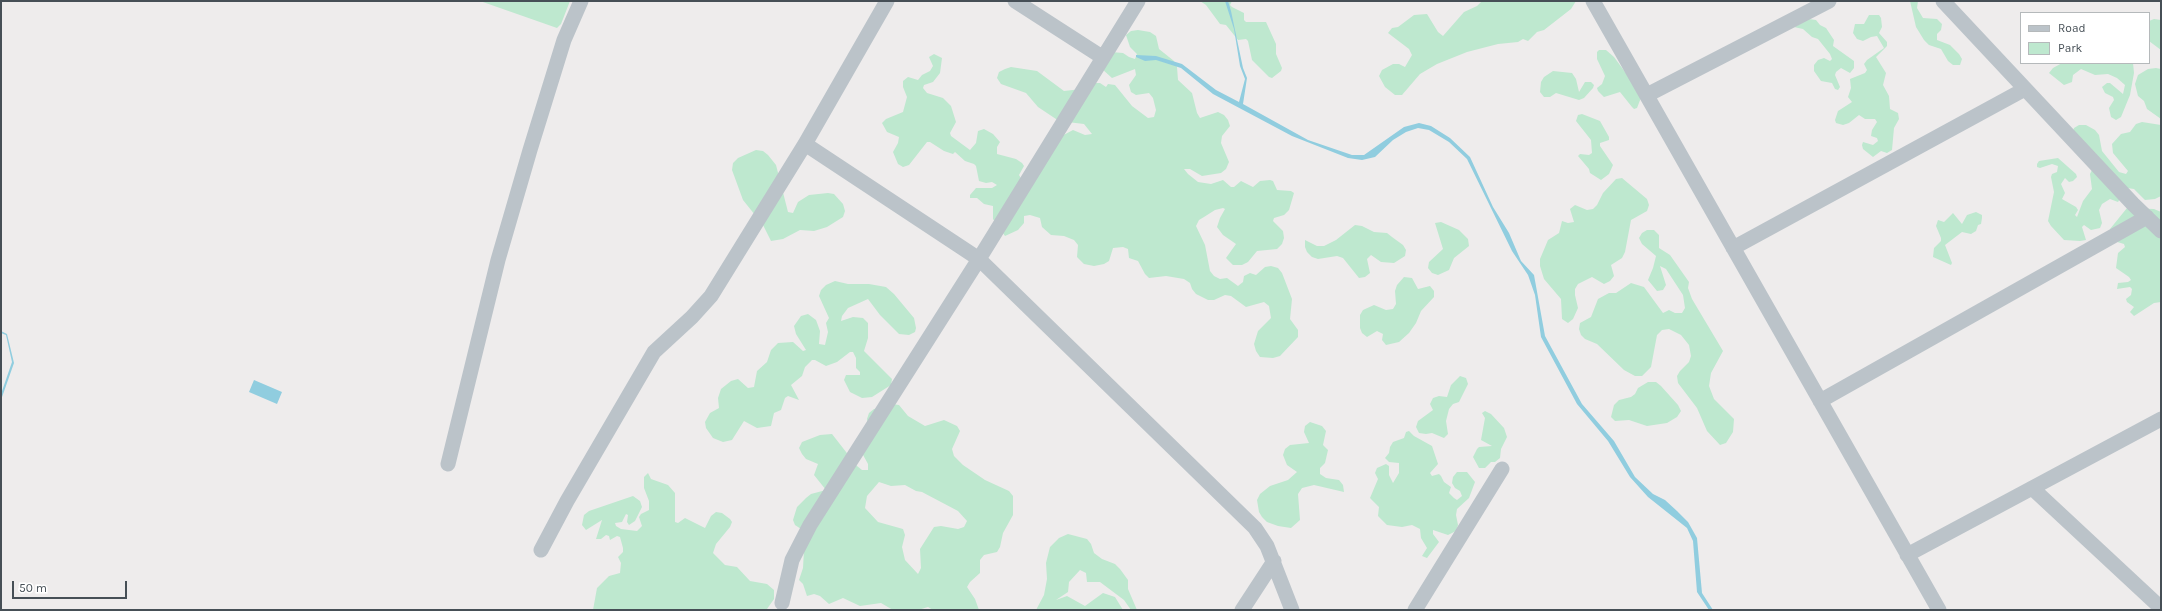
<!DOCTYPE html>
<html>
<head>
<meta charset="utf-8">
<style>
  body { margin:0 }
  #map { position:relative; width:2162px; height:611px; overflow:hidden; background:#eeecec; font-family:Karla,sans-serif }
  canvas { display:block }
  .frame { position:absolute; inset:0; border:2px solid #464f56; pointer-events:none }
  .legend { position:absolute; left:2020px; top:12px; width:130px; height:52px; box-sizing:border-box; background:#fff; border:1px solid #b5b9bb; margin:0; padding:5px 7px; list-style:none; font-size:12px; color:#464f56 }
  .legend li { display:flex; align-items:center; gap:8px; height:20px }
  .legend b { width:20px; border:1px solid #b5b9bb }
  .scale { position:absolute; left:12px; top:581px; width:115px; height:18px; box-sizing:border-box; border:2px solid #464f56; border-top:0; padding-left:5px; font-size:12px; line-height:14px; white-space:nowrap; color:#464f56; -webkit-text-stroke:3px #fff; paint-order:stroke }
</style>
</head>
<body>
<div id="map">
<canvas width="2162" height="611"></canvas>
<div class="frame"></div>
<ul class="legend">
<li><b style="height:5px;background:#bbc3c9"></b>Road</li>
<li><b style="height:11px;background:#bee8cf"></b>Park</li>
</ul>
<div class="scale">50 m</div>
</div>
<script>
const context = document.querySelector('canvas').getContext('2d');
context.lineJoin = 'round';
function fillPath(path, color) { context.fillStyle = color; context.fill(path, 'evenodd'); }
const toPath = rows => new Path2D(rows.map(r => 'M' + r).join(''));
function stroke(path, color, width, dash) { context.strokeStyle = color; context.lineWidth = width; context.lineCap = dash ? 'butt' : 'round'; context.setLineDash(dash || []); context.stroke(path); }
fillPath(toPath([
  [480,1,570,1,561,24,557,28],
  [1200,1,1232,1,1230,5,1232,7,1244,13,1244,20,1246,22,1266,22,1276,44,1276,54,1282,68,1281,71,1272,78,1269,77,1252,60,1248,41,1246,39,1238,40,1226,25,1220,24,1206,5],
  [1482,1,1576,1,1571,9,1544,30,1537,32,1528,41,1523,39,1518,42,1498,44,1467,52,1437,64,1420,74,1402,95,1395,95,1385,87,1379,76,1382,70,1393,64,1399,64,1405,67,1412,55,1409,49,1388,33,1392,28,1398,27,1414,15,1427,14,1438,32,1443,36,1464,12,1477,6],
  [1910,1,1918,1,1917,8,1923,18,1937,19,1942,24,1941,30,1937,34,1937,40,1950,45,1959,54,1962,59,1960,65,1953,65,1948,61,1941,49,1929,45,1924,40,1916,27],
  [1869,15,1879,15,1881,18,1882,27,1879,33,1887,42,1887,46,1876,57,1886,73,1883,85,1889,96,1890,109,1898,113,1899,119,1894,128,1892,150,1887,153,1881,151,1873,157,1863,149,1862,145,1863,142,1873,145,1878,141,1877,138,1871,136,1872,130,1877,122,1875,119,1865,119,1859,115,1849,123,1843,125,1836,123,1835,120,1838,111,1852,102,1848,97,1851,88,1850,79,1865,73,1867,70,1864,64,1867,60,1884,48,1877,36,1871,37,1863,41,1857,39,1853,33,1855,24,1864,24],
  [1809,19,1816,20,1820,25,1826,28,1834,40,1833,46,1854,61,1854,68,1850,73,1841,68,1836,72,1835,75,1840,87,1838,90,1835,89,1832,83,1821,81,1814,71,1814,65,1818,60,1824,58,1830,61,1832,59,1830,54,1818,39,1812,37,1803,29,1794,27],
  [2154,19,2161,20,2161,50,2149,41,2149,21],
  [1138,30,1150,32,1156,36,1159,49,1174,61,1177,67,1178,80,1192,93,1197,113,1200,118,1218,112,1224,115,1228,120,1230,126,1222,136,1221,143,1229,162,1226,169,1221,173,1202,176,1190,169,1184,169,1188,174,1198,182,1211,184,1223,180,1231,187,1234,187,1241,181,1253,187,1260,181,1270,180,1273,181,1277,190,1291,191,1294,193,1289,210,1284,215,1274,218,1273,221,1283,231,1284,238,1282,244,1277,249,1257,251,1248,262,1242,265,1233,265,1226,258,1236,244,1223,235,1217,227,1220,218,1225,209,1223,208,1215,210,1204,217,1199,220,1196,226,1205,245,1210,271,1214,276,1220,279,1227,278,1238,286,1243,282,1244,276,1250,273,1256,275,1265,267,1271,266,1278,268,1282,273,1292,299,1290,319,1298,330,1298,337,1280,356,1273,358,1260,357,1256,351,1254,344,1258,331,1271,318,1269,306,1264,302,1246,307,1231,296,1225,295,1214,300,1208,300,1196,294,1192,289,1190,283,1184,279,1166,276,1149,278,1145,274,1138,261,1129,258,1128,249,1123,247,1113,248,1109,261,1104,264,1094,266,1084,264,1077,257,1078,245,1074,240,1064,236,1051,235,1042,227,1040,218,1030,215,1024,216,1024,223,1018,230,1005,236,993,219,993,206,984,204,977,198,970,198,970,195,976,188,992,188,997,185,992,182,986,183,979,181,976,166,974,164,965,161,955,152,953,154,944,151,930,142,927,142,909,165,903,167,898,164,893,152,898,143,899,137,887,132,882,123,886,119,903,112,907,97,903,87,903,81,908,77,918,80,922,75,930,71,933,66,929,57,934,54,942,58,940,73,933,82,924,85,923,88,927,93,943,98,951,106,956,122,950,133,951,136,970,150,976,143,978,131,984,129,993,134,1000,142,997,147,997,154,1016,159,1022,163,1024,166,1019,175,1022,180,1056,139,1073,130,1085,135,1092,134,1084,124,1059,121,1038,107,1026,93,1001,84,997,78,999,72,1005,69,1011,67,1037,71,1064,91,1082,89,1094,83,1100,83,1106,87,1108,84,1115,85,1132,106,1148,118,1154,117,1156,110,1153,98,1149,93,1136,95,1131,92,1129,85,1136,75,1135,69,1112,78,1102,69,1111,52,1123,53,1129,57,1135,59,1137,54,1130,47,1126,35,1131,31],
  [1599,50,1606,50,1614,57,1642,95,1637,108,1634,109,1632,107,1620,92,1604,97,1598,91,1597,88,1602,84,1605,76,1597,59,1597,52],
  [2062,63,2133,63,2134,73,2130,95,2121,117,2116,120,2111,117,2109,108,2114,100,2113,97,2105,93,2102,87,2107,83,2110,83,2123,94,2125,85,2117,78,2108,74,2095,75,2081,69,2073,75,2072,82,2064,85,2049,73,2053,68],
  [2156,68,2161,69,2161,119,2147,109,2144,101,2138,96,2135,84,2138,75,2148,69],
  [1553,71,1572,73,1576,79,1579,92,1585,82,1591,82,1594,85,1593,88,1584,98,1579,100,1556,93,1550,97,1544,97,1540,92,1541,82,1544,77],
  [1582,114,1600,121,1609,137,1609,140,1600,143,1600,146,1613,165,1609,174,1601,180,1590,173,1589,169,1578,156,1580,154,1589,155,1592,153,1591,140,1576,121,1578,115],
  [2142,122,2161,125,2161,196,2155,199,2145,200,2134,189,2127,188,2118,202,2110,199,2102,204,2099,210,2102,223,2100,228,2091,230,2084,225,2082,227,2086,240,2080,241,2064,240,2051,226,2048,221,2054,192,2051,177,2052,174,2057,172,2058,166,2052,164,2040,168,2037,167,2037,164,2039,161,2058,158,2076,174,2077,177,2073,181,2069,182,2065,178,2061,184,2065,193,2062,199,2076,207,2078,210,2075,215,2077,217,2083,201,2092,189,2090,174,2092,170,2106,165,2073,131,2074,128,2079,125,2086,125,2095,130,2099,135,2102,151,2119,172,2126,174,2128,171,2113,153,2112,144,2121,134,2130,132,2136,124],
  [756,150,763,151,768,155,776,165,788,212,793,213,798,202,809,195,828,193,834,194,843,204,845,211,843,217,827,227,814,231,800,230,783,239,771,241,763,225,743,200,732,170,733,163,738,158],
  [1622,178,1647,199,1649,205,1647,211,1631,220,1625,252,1622,258,1611,265,1614,276,1610,281,1604,284,1592,277,1578,284,1575,289,1575,295,1578,308,1573,319,1568,323,1562,319,1561,299,1544,279,1540,266,1540,259,1548,240,1559,233,1562,221,1568,223,1574,222,1570,209,1575,205,1587,210,1593,209,1597,205,1603,193,1616,179],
  [2127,208,2154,209,2161,212,2161,302,2154,303,2134,316,2130,312,2134,307,2127,302,2126,299,2131,295,2132,289,2130,287,2117,289,2118,283,2128,282,2131,280,2129,277,2116,268,2118,253,2125,247,2124,244,2114,241,2110,229],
  [1976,212,1982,215,1982,218,1981,224,1978,225,1976,231,1971,234,1962,232,1945,245,1952,263,1951,265,1933,257,1934,248,1941,241,1941,238,1936,226,1938,220,1944,222,1953,213,1962,224,1967,215],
  [1441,222,1459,230,1468,239,1469,246,1454,258,1449,270,1438,275,1432,273,1428,268,1429,262,1443,249,1435,223],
  [1355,225,1362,226,1374,232,1387,233,1392,237,1403,245,1406,250,1405,256,1394,263,1381,262,1371,255,1367,259,1370,273,1365,277,1359,278,1343,258,1337,256,1318,259,1312,257,1307,252,1305,247,1305,240,1317,246,1324,246,1336,240],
  [1647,230,1654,230,1659,235,1659,248,1670,255,1689,282,1688,288,1692,299,1723,351,1711,373,1709,386,1714,399,1734,419,1733,432,1726,443,1720,445,1707,431,1697,408,1678,383,1677,376,1680,371,1689,362,1691,356,1689,345,1681,335,1669,329,1662,330,1657,335,1651,367,1642,376,1635,376,1624,370,1597,344,1585,339,1581,335,1579,329,1580,323,1591,317,1598,299,1609,293,1616,293,1631,283,1644,287,1663,313,1669,310,1675,313,1682,313,1685,308,1683,295,1666,269,1660,266,1666,285,1663,290,1657,291,1648,280,1653,268,1656,256,1642,244,1639,238,1642,233],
  [1404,277,1412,278,1418,289,1430,286,1434,291,1434,297,1421,311,1416,323,1409,333,1399,342,1386,345,1382,340,1383,334,1377,331,1367,337,1362,333,1360,328,1360,315,1363,310,1374,305,1386,310,1393,309,1396,304,1395,291,1397,285],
  [835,281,848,284,869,284,886,287,894,294,914,318,916,328,915,332,909,335,899,334,880,315,868,299,848,308,842,316,841,321,853,317,863,318,868,323,868,338,864,351,892,379,891,385,872,397,862,398,850,392,844,380,846,375,860,375,860,372,856,368,856,358,853,352,850,352,837,362,826,366,815,360,812,360,805,367,802,376,791,385,799,400,788,396,785,398,781,410,774,413,771,426,757,428,744,421,732,440,723,442,713,438,706,428,705,422,710,413,719,408,718,398,721,389,731,381,738,379,748,388,754,387,757,371,767,362,771,350,778,343,793,342,803,351,806,350,796,334,794,326,801,316,808,314,816,320,820,331,819,344,825,345,828,332,826,323,829,318,819,296,821,290,826,285],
  [1460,376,1466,378,1468,384,1459,402,1453,404,1449,409,1446,421,1448,434,1444,438,1432,433,1426,434,1419,433,1416,427,1418,421,1433,410,1430,404,1433,398,1439,396,1447,397,1451,385],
  [1648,382,1656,382,1661,386,1678,405,1681,411,1677,417,1667,423,1647,426,1629,420,1615,421,1611,417,1614,405,1619,400,1631,397,1635,394,1638,388],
  [892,404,899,405,908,416,925,426,944,420,957,426,960,431,952,449,954,456,963,465,985,480,1009,491,1013,496,1013,515,1003,533,1000,547,997,552,984,555,980,560,980,573,970,582,967,587,975,599,979,610,933,610,928,607,918,610,893,610,881,603,860,606,843,598,829,604,820,596,814,594,807,596,803,584,799,580,803,568,804,550,801,529,795,525,793,520,797,507,806,498,811,494,826,490,814,475,818,464,806,459,802,454,799,448,802,442,820,435,832,434,857,466,862,470,868,470,868,464,862,453,868,425,867,419,869,413,874,409],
  [879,482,891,486,905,485,916,491,922,492,958,511,967,521,964,527,958,529,941,526,934,527,920,549,921,568,918,574,905,560,902,547,905,535,903,529,878,522,865,508,867,496],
  [1485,411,1491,414,1504,428,1507,437,1501,449,1500,458,1495,462,1491,462,1485,468,1479,468,1473,457,1477,449,1479,447,1492,446,1481,440,1485,418,1482,413],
  [1310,422,1322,426,1326,431,1323,445,1328,450,1325,463,1320,468,1320,474,1326,478,1339,480,1343,485,1344,492,1314,485,1302,488,1298,494,1300,520,1291,528,1278,526,1267,522,1262,517,1259,512,1257,500,1260,494,1270,486,1288,480,1297,472,1287,465,1283,455,1285,449,1290,445,1309,443,1304,432,1305,426],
  [1409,431,1414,436,1432,446,1438,464,1430,473,1432,476,1439,474,1441,476,1444,482,1451,487,1449,493,1454,498,1457,500,1462,496,1460,491,1455,488,1452,483,1453,477,1457,472,1467,472,1475,482,1469,498,1457,509,1456,515,1458,525,1456,531,1448,535,1433,530,1433,534,1439,542,1427,558,1422,556,1427,548,1421,538,1420,529,1412,525,1402,527,1387,525,1378,516,1379,507,1370,498,1378,479,1375,473,1377,468,1386,464,1389,466,1389,475,1393,483,1399,473,1399,463,1389,462,1385,458,1389,453,1390,447,1393,442,1404,438,1406,432],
  [648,473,651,479,668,485,675,493,675,522,678,523,685,518,705,528,711,516,716,512,722,513,730,519,732,522,730,527,716,544,713,553,725,565,737,567,750,581,767,584,774,590,774,599,767,609,593,610,597,588,609,576,620,573,621,563,618,557,623,552,623,548,620,537,617,536,610,540,609,536,606,535,601,539,596,539,602,520,586,530,582,525,584,515,589,511,633,496,640,501,642,507,635,521,629,525,627,522,628,515,626,514,622,522,615,523,616,526,621,529,637,531,642,526,639,517,641,514,649,510,649,501,644,488,644,477],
  [1068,534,1087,539,1091,544,1094,553,1102,559,1115,564,1120,569,1128,580,1128,589,1137,610,1131,610,1124,600,1100,582,1087,582,1086,573,1080,570,1069,582,1068,592,1056,600,1067,596,1085,606,1103,593,1115,597,1123,610,1036,610,1044,595,1047,579,1046,563,1050,547,1059,538]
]), '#bee8cf');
fillPath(toPath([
  [1225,1,1228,1,1231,11,1243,68,1247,78,1243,104,1308,140,1352,155,1364,155,1404,127,1419,123,1431,126,1450,138,1470,157,1493,207,1509,233,1521,261,1534,275,1545,336,1582,404,1614,441,1635,477,1653,494,1665,500,1677,511,1688,522,1697,538,1702,593,1713,610,1709,610,1697,592,1693,541,1687,528,1648,497,1630,477,1608,441,1577,404,1541,337,1535,295,1528,275,1512,251,1467,159,1449,142,1429,130,1418,128,1406,132,1393,140,1375,157,1362,160,1348,158,1292,136,1213,94,1181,68,1156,60,1145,61,1136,57,1136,55,1156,56,1182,64,1216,90,1239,102,1245,79,1240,66,1234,29],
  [1,331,7,334,14,363,1,400,1,394,12,362,6,335,1,333],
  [254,380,282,392,277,404,249,392]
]), '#90cddf');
stroke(toPath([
  [1015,1,1102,57],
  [1593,1,1939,610],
  [1943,1,2133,204,2161,231],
  [1647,95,1829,1],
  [805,144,979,259,1255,528,1267,546,1292,610],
  [1733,248,2025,89],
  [1820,401,2147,217],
  [448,464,498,260,530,150,564,40,581,1],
  [2032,488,2161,608],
  [541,550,567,501,654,352,692,317,711,296,805,144,887,1],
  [1907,555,2161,419],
  [782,603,792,560,810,525,979,259,1138,1],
  [1242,610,1274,561],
  [1415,610,1502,469]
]), '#bbc3c9', 15);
</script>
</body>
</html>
